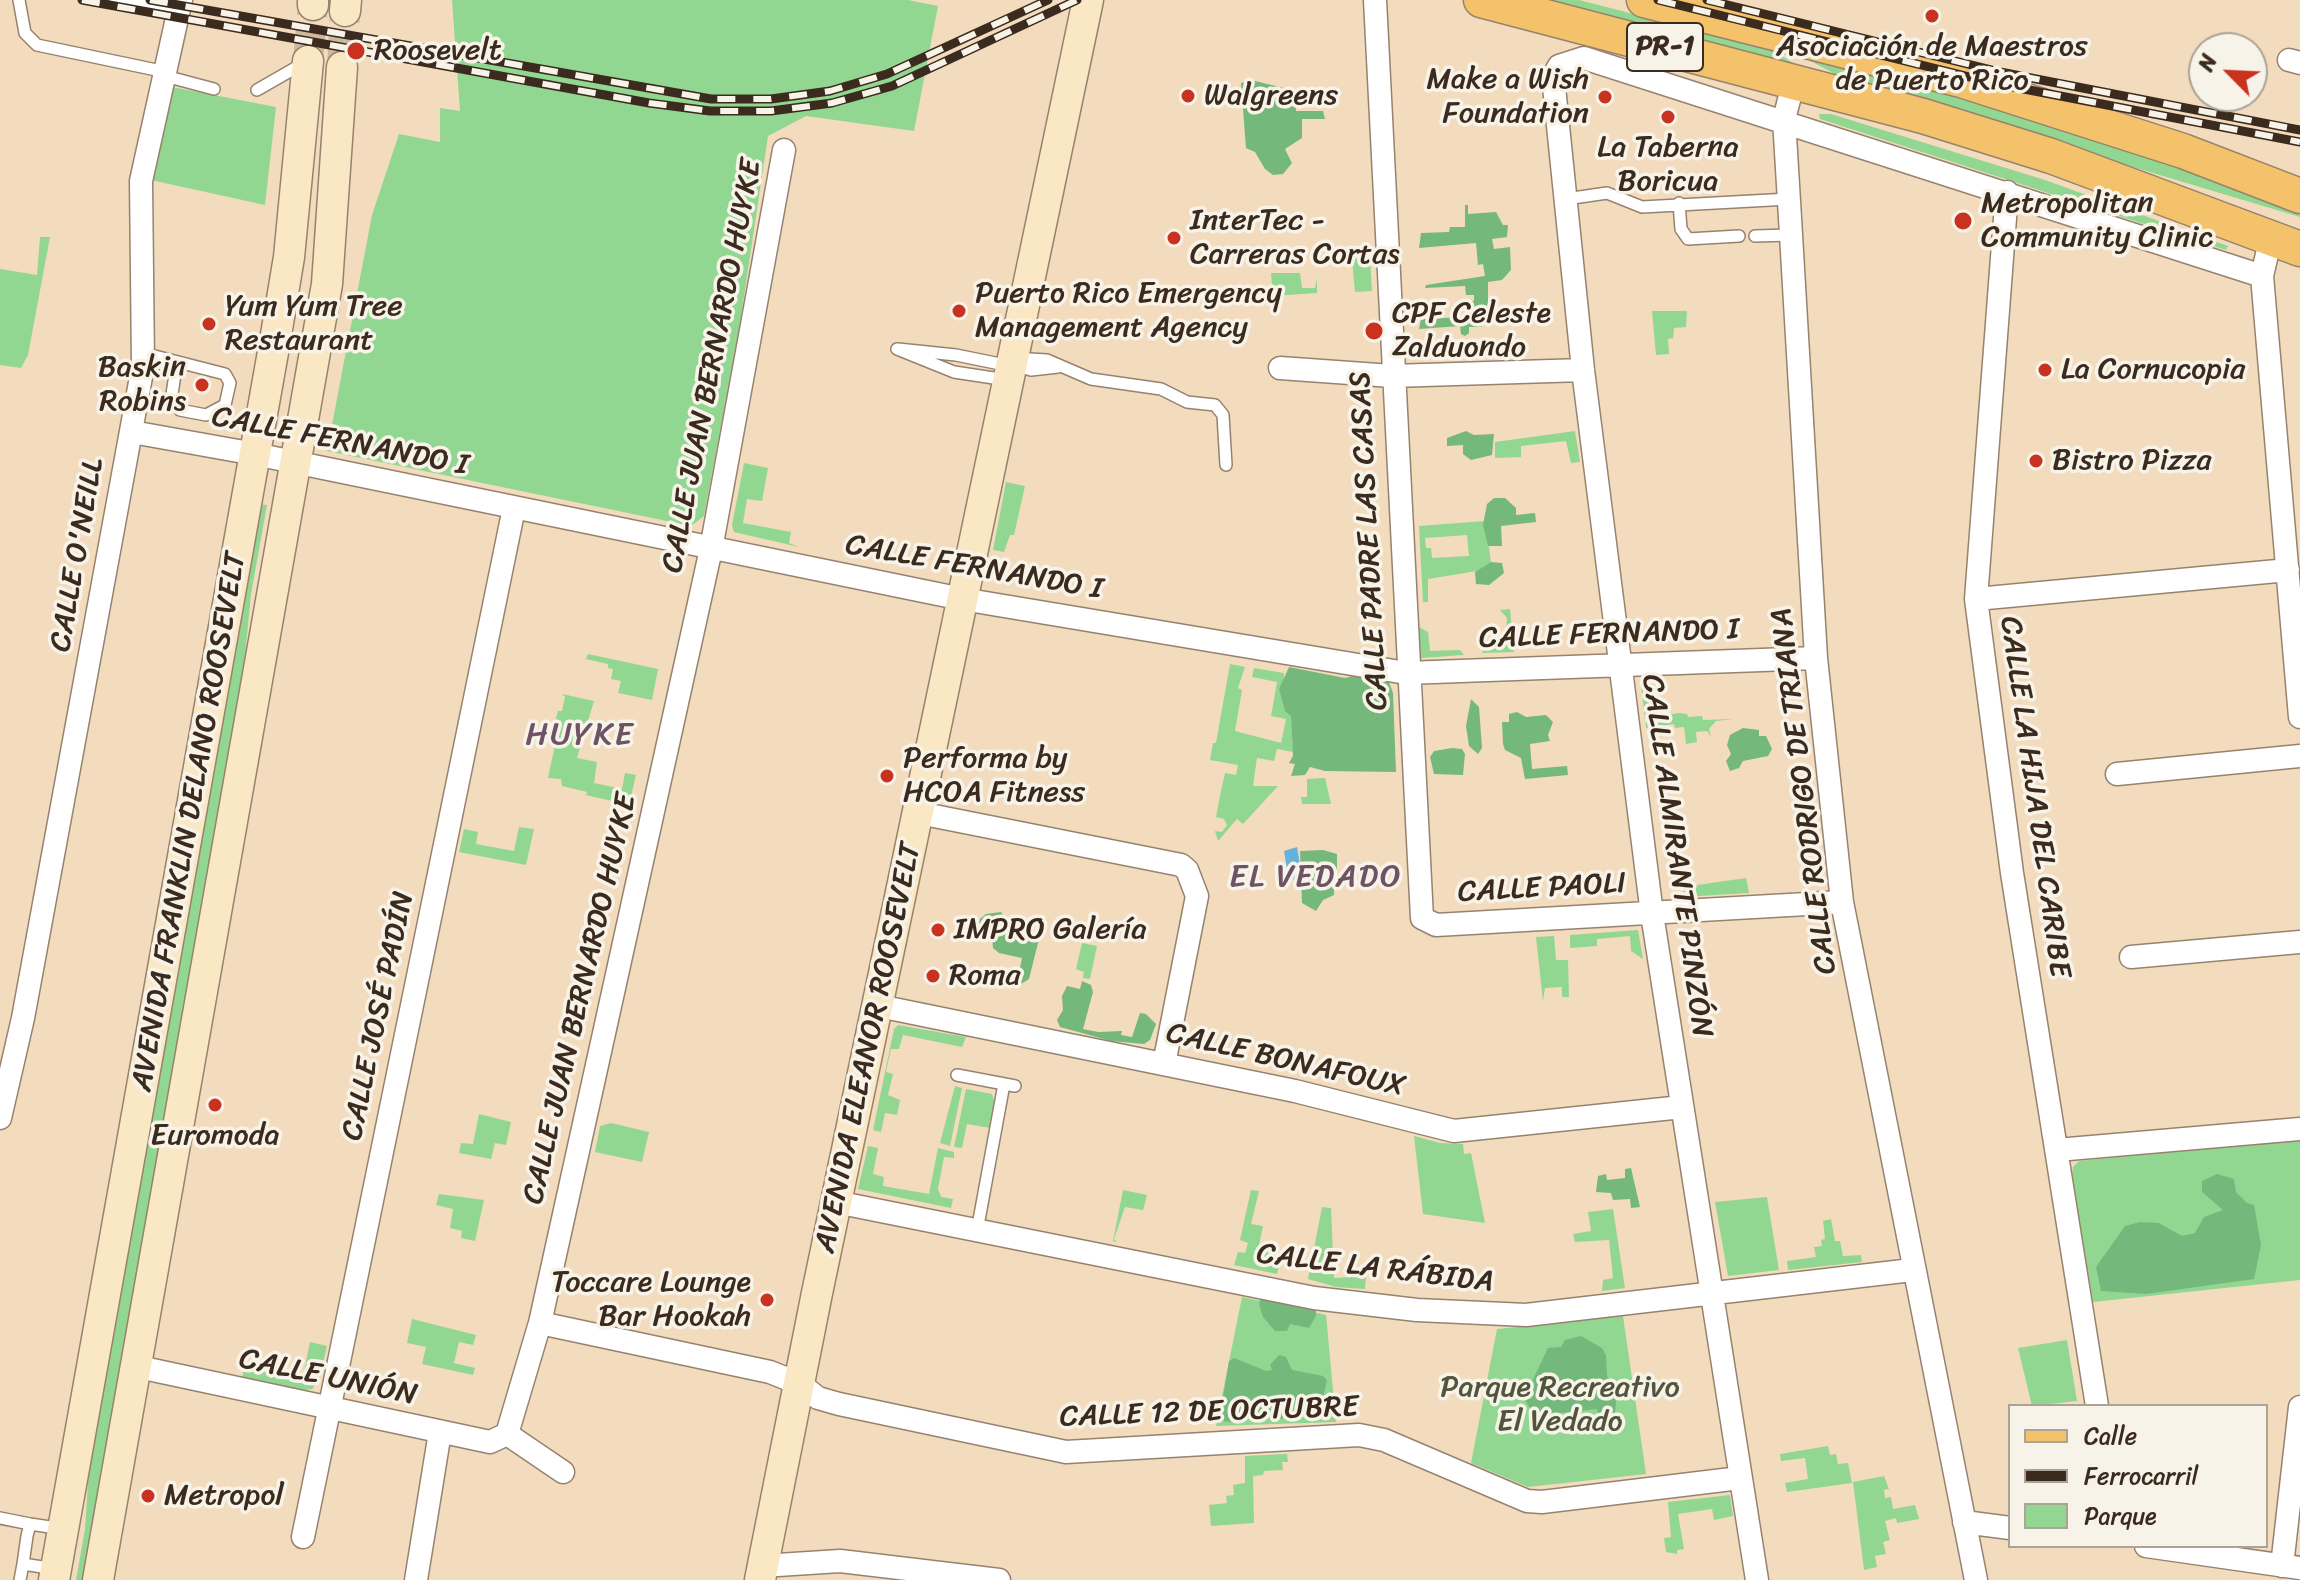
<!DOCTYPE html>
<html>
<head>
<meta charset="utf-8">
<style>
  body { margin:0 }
  #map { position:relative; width:2300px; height:1580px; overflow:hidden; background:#f3dbbe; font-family:Sriracha,sans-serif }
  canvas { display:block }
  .legend { position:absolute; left:2008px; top:1404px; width:260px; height:144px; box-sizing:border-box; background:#f7f3e8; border:2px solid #aca397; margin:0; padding:10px 14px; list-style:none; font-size:24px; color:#3b2a1e }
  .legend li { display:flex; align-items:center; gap:16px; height:40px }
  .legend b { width:40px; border:2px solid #aca397 }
  .north { position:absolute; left:2188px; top:32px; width:80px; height:80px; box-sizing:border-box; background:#f7f3e8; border:2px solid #aca397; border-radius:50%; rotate:294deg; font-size:22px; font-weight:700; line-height:32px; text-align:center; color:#3b2a1e }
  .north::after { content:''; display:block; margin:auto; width:28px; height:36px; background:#c8321e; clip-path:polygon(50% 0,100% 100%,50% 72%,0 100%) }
</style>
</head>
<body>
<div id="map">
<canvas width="2300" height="1580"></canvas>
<ul class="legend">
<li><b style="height:10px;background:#f3c26a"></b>Calle</li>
<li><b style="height:10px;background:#3b2a1e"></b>Ferrocarril</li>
<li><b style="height:22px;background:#92d791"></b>Parque</li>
</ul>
<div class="north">N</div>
</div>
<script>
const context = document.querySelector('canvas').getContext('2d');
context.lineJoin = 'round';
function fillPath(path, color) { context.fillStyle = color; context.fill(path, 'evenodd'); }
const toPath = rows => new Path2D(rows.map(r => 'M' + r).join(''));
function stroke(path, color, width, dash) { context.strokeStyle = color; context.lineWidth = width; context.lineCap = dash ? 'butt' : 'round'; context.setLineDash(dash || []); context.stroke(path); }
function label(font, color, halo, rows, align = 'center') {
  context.font = font + ' Sriracha,sans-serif'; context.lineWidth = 7; context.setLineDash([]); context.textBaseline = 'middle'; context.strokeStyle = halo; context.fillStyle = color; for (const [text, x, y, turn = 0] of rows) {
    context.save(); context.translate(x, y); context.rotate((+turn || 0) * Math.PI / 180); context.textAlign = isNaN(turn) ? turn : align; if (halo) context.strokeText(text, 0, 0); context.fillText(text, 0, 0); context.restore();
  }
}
fillPath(toPath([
  [452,0,908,0,938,6,914,131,806,116,768,136,740,323,704,516,691,526,327,451,372,215,399,134,440,142,440,108,460,111],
  [1535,0,1579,0,1622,11,1776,52,1801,68],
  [1805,58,2041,115,2300,211,2300,217,1852,83],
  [172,87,276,107,265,205,151,180],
  [1819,114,1831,114,2045,180,2228,246,2226,250,2116,215,1820,119],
  [40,237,50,237,28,355,21,368,0,365,0,269,37,275],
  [1370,257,1372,291,1355,292,1352,259],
  [1271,273,1300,273,1302,288,1315,288,1317,278,1317,293,1273,296],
  [1652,311,1687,311,1686,327,1674,328,1673,338,1668,339,1669,354,1656,355],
  [1575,431,1580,462,1571,463,1566,441,1521,446,1521,457,1495,458,1495,442],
  [744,463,768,468,762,501,747,499,743,523,791,532,789,543,799,547,734,532,732,525],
  [1006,482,1025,486,1014,535,1010,535,1004,552,993,550],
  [259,504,267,505,251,594,240,707,83,1580,76,1580,85,1529,91,1438],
  [1485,521,1491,562,1477,571,1428,579,1428,602,1423,602,1419,526],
  [1467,535,1469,556,1432,558,1431,548,1426,548,1425,538],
  [1510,609,1514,652,1482,653,1486,645,1500,638,1506,630,1507,618,1500,610],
  [1419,627,1428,632,1430,651,1460,650,1464,655,1421,658],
  [588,654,658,669,652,700,618,693,621,681,611,679,613,669,608,668,608,664,586,659],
  [1230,664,1245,667,1238,688,1242,690,1235,731,1281,743,1286,719,1271,716,1277,682,1252,677,1254,668,1284,673,1283,705,1291,715,1293,752,1277,749,1274,761,1257,758,1253,786,1278,786,1243,824,1237,819,1218,841,1215,831,1222,832,1227,825,1224,819,1216,817,1221,791,1225,773,1236,775,1238,765,1210,760,1213,743,1216,743],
  [1649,684,1655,716,1680,713,1687,714,1688,717,1702,716,1703,720,1734,719,1716,721,1709,729,1711,737,1707,731,1696,732,1697,742,1686,744,1684,727,1675,728,1674,724,1646,728,1646,722,1655,720,1645,719,1641,685],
  [562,694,594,701,577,758,597,762,594,783,622,789,625,773,636,775,629,805,586,795,587,792,562,786,561,779,548,778,555,745,549,743,558,711,562,711,565,697],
  [1325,778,1331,804,1302,804,1301,797,1307,797,1307,779],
  [519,827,534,829,526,865,459,852,464,829,478,832,476,844,514,851],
  [1746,878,1749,893,1683,897,1683,887],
  [1638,930,1643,959,1631,951,1630,936,1597,939,1597,946,1570,948,1570,935],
  [1554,936,1556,960,1568,960,1569,997,1562,997,1562,987,1545,988,1543,1001,1536,937],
  [1082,943,1097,946,1090,979,1083,978,1084,972,1076,969],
  [898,1025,966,1037,962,1047,903,1035,899,1049,891,1049,886,1072,893,1074,888,1095,900,1100,897,1115,885,1113,881,1132,873,1130,894,1029],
  [955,1086,962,1088,950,1146,940,1143],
  [966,1089,992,1094,995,1104,990,1128,967,1124,962,1148,954,1147],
  [479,1114,511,1122,506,1145,495,1143,491,1159,459,1153,461,1143,473,1144],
  [611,1123,649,1132,642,1162,595,1152,600,1126],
  [1414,1136,1440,1143,1463,1144,1464,1154,1471,1153,1485,1223,1423,1214],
  [2300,1139,2300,1280,2093,1302,2072,1177,2073,1167,2079,1161],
  [868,1146,878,1148,873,1174,884,1177,883,1186,929,1194,938,1148,954,1152,954,1158,944,1157,938,1189,941,1197,953,1199,951,1208,858,1189],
  [1123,1190,1147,1195,1143,1210,1125,1207,1114,1239,1117,1242,1113,1241],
  [1251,1190,1259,1191,1251,1224,1263,1226,1258,1250,1282,1256,1277,1274,1234,1265,1238,1252,1245,1253,1248,1243,1240,1240],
  [439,1194,484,1200,475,1241,461,1238,462,1231,450,1228,453,1209,436,1205],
  [1767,1197,1779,1270,1728,1276,1715,1202],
  [1322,1207,1331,1208,1334,1278,1366,1276,1365,1289,1336,1287,1308,1279],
  [1613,1209,1625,1288,1602,1291,1603,1280,1613,1278,1609,1240,1575,1242,1573,1234,1591,1231,1588,1212],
  [1831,1219,1835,1241,1840,1241,1843,1256,1861,1255,1862,1262,1788,1270,1787,1261,1816,1257,1814,1247,1822,1246,1821,1240,1825,1239,1823,1221],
  [1242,1297,1326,1315,1336,1422,1216,1426],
  [1623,1316,1646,1474,1528,1487,1471,1463,1497,1329],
  [412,1319,476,1335,473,1345,459,1342,454,1363,475,1368,473,1375,422,1364,426,1347,407,1343],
  [2067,1340,2077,1401,2032,1406,2018,1348],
  [310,1342,327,1346,319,1381,312,1389,299,1391,242,1379,244,1367,302,1381],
  [1828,1446,1830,1455,1836,1454,1838,1464,1848,1463,1852,1483,1787,1492,1785,1483,1808,1479,1805,1458,1781,1461,1780,1454],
  [1287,1454,1288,1462,1282,1462,1283,1470,1264,1471,1263,1475,1253,1476,1254,1523,1211,1526,1209,1505,1227,1503,1226,1496,1234,1495,1233,1485,1245,1483,1245,1456],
  [1884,1476,1889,1489,1884,1490,1885,1498,1891,1497,1893,1509,1915,1505,1919,1519,1897,1523,1896,1518,1885,1521,1890,1540,1883,1542,1886,1554,1875,1556,1877,1567,1864,1570,1853,1482],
  [1730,1495,1733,1516,1714,1520,1712,1509,1678,1514,1684,1549,1677,1550,1677,1554,1666,1552,1664,1538,1671,1537,1668,1502]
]), '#92d791');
fillPath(toPath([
  [1251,80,1296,91,1296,111,1323,111,1325,119,1302,119,1302,138,1285,149,1292,163,1283,174,1273,175,1265,169,1255,152,1246,148,1241,83],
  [1465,205,1468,205,1468,214,1496,212,1503,225,1508,225,1507,237,1492,239,1494,249,1510,247,1511,270,1502,280,1488,282,1488,317,1481,327,1469,327,1469,333,1465,336,1461,334,1460,326,1419,329,1421,319,1466,317,1466,302,1474,301,1474,295,1466,295,1465,286,1425,288,1426,285,1485,276,1483,264,1478,265,1476,243,1419,248,1421,233,1449,232,1450,227,1465,227],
  [1466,431,1474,435,1494,434,1492,455,1471,460,1463,454,1463,445,1447,446,1447,438],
  [1494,498,1505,498,1516,508,1516,515,1535,513,1536,522,1501,526,1502,546,1488,546,1483,525,1487,504],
  [1491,562,1502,563,1504,573,1489,585,1476,584,1475,572],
  [1289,667,1345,678,1357,675,1376,685,1383,679,1389,682,1393,693,1396,772,1325,771,1310,767,1305,775,1291,776,1295,764,1289,763,1293,756,1291,716,1285,711,1279,689],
  [1471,699,1479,707,1482,748,1478,754,1469,746,1466,726],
  [1517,712,1526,717,1546,715,1553,722,1548,735,1550,741,1530,744,1532,769,1567,766,1568,775,1525,779,1521,758,1505,750,1503,744,1502,722,1509,722,1509,714],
  [1743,728,1759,730,1759,736,1766,736,1772,749,1768,756,1743,761,1739,768,1730,771,1726,761,1731,754,1727,745,1730,735],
  [1452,748,1462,749,1465,754,1463,775,1434,774,1430,757,1434,751],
  [1323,850,1337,854,1337,888,1334,888,1334,895,1323,900,1316,911,1302,903,1300,851],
  [1001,912,1014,929,1040,935,1029,979,1021,984,1017,982,1022,958,999,953,993,948,992,939,983,936,982,941,977,935,980,919,986,914],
  [1082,981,1091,985,1093,992,1083,1029,1098,1032,1122,1031,1121,1035,1132,1037,1140,1013,1146,1014,1156,1024,1150,1040,1144,1044,1111,1041,1060,1027,1057,1020,1063,1010,1062,996,1067,986,1080,989],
  [1631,1168,1640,1207,1631,1208,1630,1199,1613,1200,1611,1193,1596,1192,1598,1176,1606,1174,1607,1180,1625,1178,1625,1169],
  [2217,1174,2234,1179,2236,1192,2247,1203,2254,1205,2261,1245,2254,1279,2146,1294,2101,1291,2096,1267,2125,1226,2140,1222,2159,1223,2182,1236,2195,1233,2204,1217,2223,1210,2202,1192,2202,1181],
  [1261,1297,1316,1308,1316,1316,1309,1328,1290,1324,1287,1331,1275,1331,1263,1317,1259,1304],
  [1581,1336,1602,1348,1606,1355,1607,1375,1616,1402,1615,1414,1605,1427,1599,1426,1597,1409,1534,1416,1524,1398,1548,1348,1561,1347,1565,1340],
  [1279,1355,1286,1357,1292,1370,1323,1376,1327,1380,1323,1398,1299,1414,1286,1413,1282,1419,1268,1414,1233,1422,1219,1421,1229,1361,1234,1358,1266,1371,1272,1370,1270,1365]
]), '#75b87b');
fillPath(toPath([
  [1297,847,1302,876,1289,881,1284,851]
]), '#66b0de');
stroke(toPath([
  [308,61,313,5],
  [342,67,345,11]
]), '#ceb89e', 30, [30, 15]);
const lane = toPath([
  [19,0,25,33,37,45,166,72],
  [115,0,179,11],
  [165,76,214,89],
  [257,90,304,63],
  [1566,199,1607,193,1642,207,1789,199],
  [1679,203,1681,229,1688,239,1739,236],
  [1755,236,1791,235],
  [897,349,954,372,1007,380],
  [898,349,956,355,1010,366],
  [143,353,225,374,230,383,225,405,206,415,180,410,172,394,176,368,143,358],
  [1013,358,1047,360,1091,379,1161,389,1187,402,1215,405,1223,415,1226,465],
  [1012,364,1031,370,1058,367],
  [957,1075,1015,1086],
  [977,1231,1004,1084],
  [0,1518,30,1524],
  [55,1569,23,1564,27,1536,30,1524,63,1529],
  [20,1580,23,1564]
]);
const street = toPath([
  [1375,0,1422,918,1436,925,1842,902],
  [2289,60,2300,63],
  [1794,81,1784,119,1790,218,1816,658,1842,902,1976,1580],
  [2007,192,1976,599,2012,873,2097,1406],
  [2271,237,2262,276,2300,717],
  [1280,368,1392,376,1583,370],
  [132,432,255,454,962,599,1406,673,1816,658],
  [1976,599,2288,570],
  [2117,774,2300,756],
  [919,813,1181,865,1187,870,1197,896,1164,1064],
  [2131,957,2300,942],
  [879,1006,1295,1091,1454,1131,1682,1107],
  [0,1118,23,1018,143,366,141,181,181,0],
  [2057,1150,2300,1129],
  [836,1202,1314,1298,1417,1310,1526,1315,1912,1270],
  [540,1323,770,1372,800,1384,818,1398,839,1404,1066,1452,1359,1435,1384,1440,1527,1501,1542,1502,1740,1478],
  [134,1366,490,1442,507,1434],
  [507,1434,540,1323,711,549,784,150],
  [507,1434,563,1472],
  [1964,1522,2010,1528],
  [303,1537,514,508],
  [2146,1546,2300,1568],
  [762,1566,840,1561,999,1580],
  [2282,1566,2300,1407],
  [416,1580,440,1432],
  [1757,1580,1652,914,1583,370,1553,77,1559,66,1584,58,2262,276]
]);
const secondary = toPath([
  [313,5,313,0],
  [345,11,346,0],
  [54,1580,275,341,289,257,308,61],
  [98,1580,327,284,342,67],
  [760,1580,817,1293,1088,0]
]);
const primary = toPath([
  [1481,0,1923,116,2051,156,2300,249],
  [1644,0,1961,80,2183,151,2300,196]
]);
stroke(lane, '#97826e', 14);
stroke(street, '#97826e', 25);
stroke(secondary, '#97826e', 33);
stroke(primary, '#97826e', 37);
stroke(lane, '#fff', 11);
stroke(street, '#fff', 22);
stroke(secondary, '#fae7c3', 30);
stroke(primary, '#f3c26a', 34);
const rail = toPath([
  [82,0,649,103,710,111,771,111,832,103,892,86,1077,0],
  [150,0,711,99,771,99,830,91,887,74,1048,0],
  [1658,0,1998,84,2300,142],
  [1707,0,2000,72,2300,130]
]);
stroke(rail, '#3b2a1e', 9);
stroke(rail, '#f7f3e8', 6, [18]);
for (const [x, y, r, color] of [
  [1932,16,8,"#c8321e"],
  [356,51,10,"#c8321e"],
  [1188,96,8,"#c8321e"],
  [1605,97,8,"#c8321e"],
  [1668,117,8,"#c8321e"],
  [1963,221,10,"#c8321e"],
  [1174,238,8,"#c8321e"],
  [959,311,8,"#c8321e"],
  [209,324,8,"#c8321e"],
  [1374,331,10,"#c8321e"],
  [2045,370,8,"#c8321e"],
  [202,385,8,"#c8321e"],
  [2036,461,8,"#c8321e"],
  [887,776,8,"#c8321e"],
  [938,930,8,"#c8321e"],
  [933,976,8,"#c8321e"],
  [215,1105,8,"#c8321e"],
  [767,1300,8,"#c8321e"],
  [148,1496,8,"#c8321e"]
]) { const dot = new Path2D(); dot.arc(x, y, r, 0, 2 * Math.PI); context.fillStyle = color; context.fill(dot); stroke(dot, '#f7f3e8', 3); }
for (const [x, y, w] of [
  [1665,47,76]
]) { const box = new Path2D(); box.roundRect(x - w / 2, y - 24, w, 48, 6); context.fillStyle = '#f7f3e8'; context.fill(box); stroke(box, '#3b2a1e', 2); }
label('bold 28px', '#3b2a1e', null, [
  ["PR-1",1665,47]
]);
label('30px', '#3b2a1e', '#f7f3e8', [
  ["Asociación de Maestros",1932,47,"center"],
  ["de Puerto Rico",1932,81,"center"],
  ["Roosevelt",374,51],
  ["Make a Wish",1589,80,"right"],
  ["Foundation",1589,114,"right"],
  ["Walgreens",1204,96],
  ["La Taberna",1668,148,"center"],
  ["Boricua",1668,182,"center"],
  ["Metropolitan",1981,204],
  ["Community Clinic",1981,238],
  ["InterTec -",1190,221],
  ["Carreras Cortas",1190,255],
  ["Puerto Rico Emergency",975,294],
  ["Management Agency",975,328],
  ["Yum Yum Tree",225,307],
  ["Restaurant",225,341],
  ["CPF Celeste",1392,314],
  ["Zalduondo",1392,348],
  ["Baskin",186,368,"right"],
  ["Robins",186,402,"right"],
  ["La Cornucopia",2061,370],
  ["Bistro Pizza",2052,461],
  ["Performa by",903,759],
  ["HCOA Fitness",903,793],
  ["IMPRO Galería",954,930],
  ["Roma",949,976],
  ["Euromoda",215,1136,"center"],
  ["Toccare Lounge",751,1283,"right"],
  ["Bar Hookah",751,1317,"right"],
  ["Metropol",164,1496]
], 'left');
label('30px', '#3b2a1e', '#f7f3e8', [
  ["CALLE JUAN BERNARDO HUYKE",713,366,-79],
  ["CALLE FERNANDO I",340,442,11],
  ["CALLE PADRE LAS CASAS",1370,541,-93],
  ["CALLE O'NEILL",78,555,-80],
  ["CALLE FERNANDO I",974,568,10],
  ["CALLE FERNANDO I",1609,635,-2],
  ["CALLE RODRIGO DE TRIANA",1805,791,-97],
  ["CALLE LA HIJA DEL CARIBE",2034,797,82],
  ["AVENIDA FRANKLIN DELANO ROOSEVELT",190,822,-80],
  ["CALLE ALMIRANTE PINZÓN",1676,856,82],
  ["CALLE PAOLI",1542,889,-3],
  ["CALLE JUAN BERNARDO HUYKE",581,999,-77],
  ["CALLE JOSÉ PADÍN",379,1016,-78],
  ["AVENIDA ELEANOR ROOSEVELT",869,1048,-78],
  ["CALLE BONAFOUX",1286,1061,13],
  ["CALLE LA RÁBIDA",1375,1269,7],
  ["CALLE UNIÓN",328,1378,12],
  ["CALLE 12 DE OCTUBRE",1209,1413,-2]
]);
label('30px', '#51553b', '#f7f3e8', [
  ["Parque Recreativo",1560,1388],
  ["El Vedado",1560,1422]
]);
context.letterSpacing = '2px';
label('32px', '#6e5364', '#f7f3e8', [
  ["HUYKE",580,736],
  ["EL VEDADO",1316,878]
]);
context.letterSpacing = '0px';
</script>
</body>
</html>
